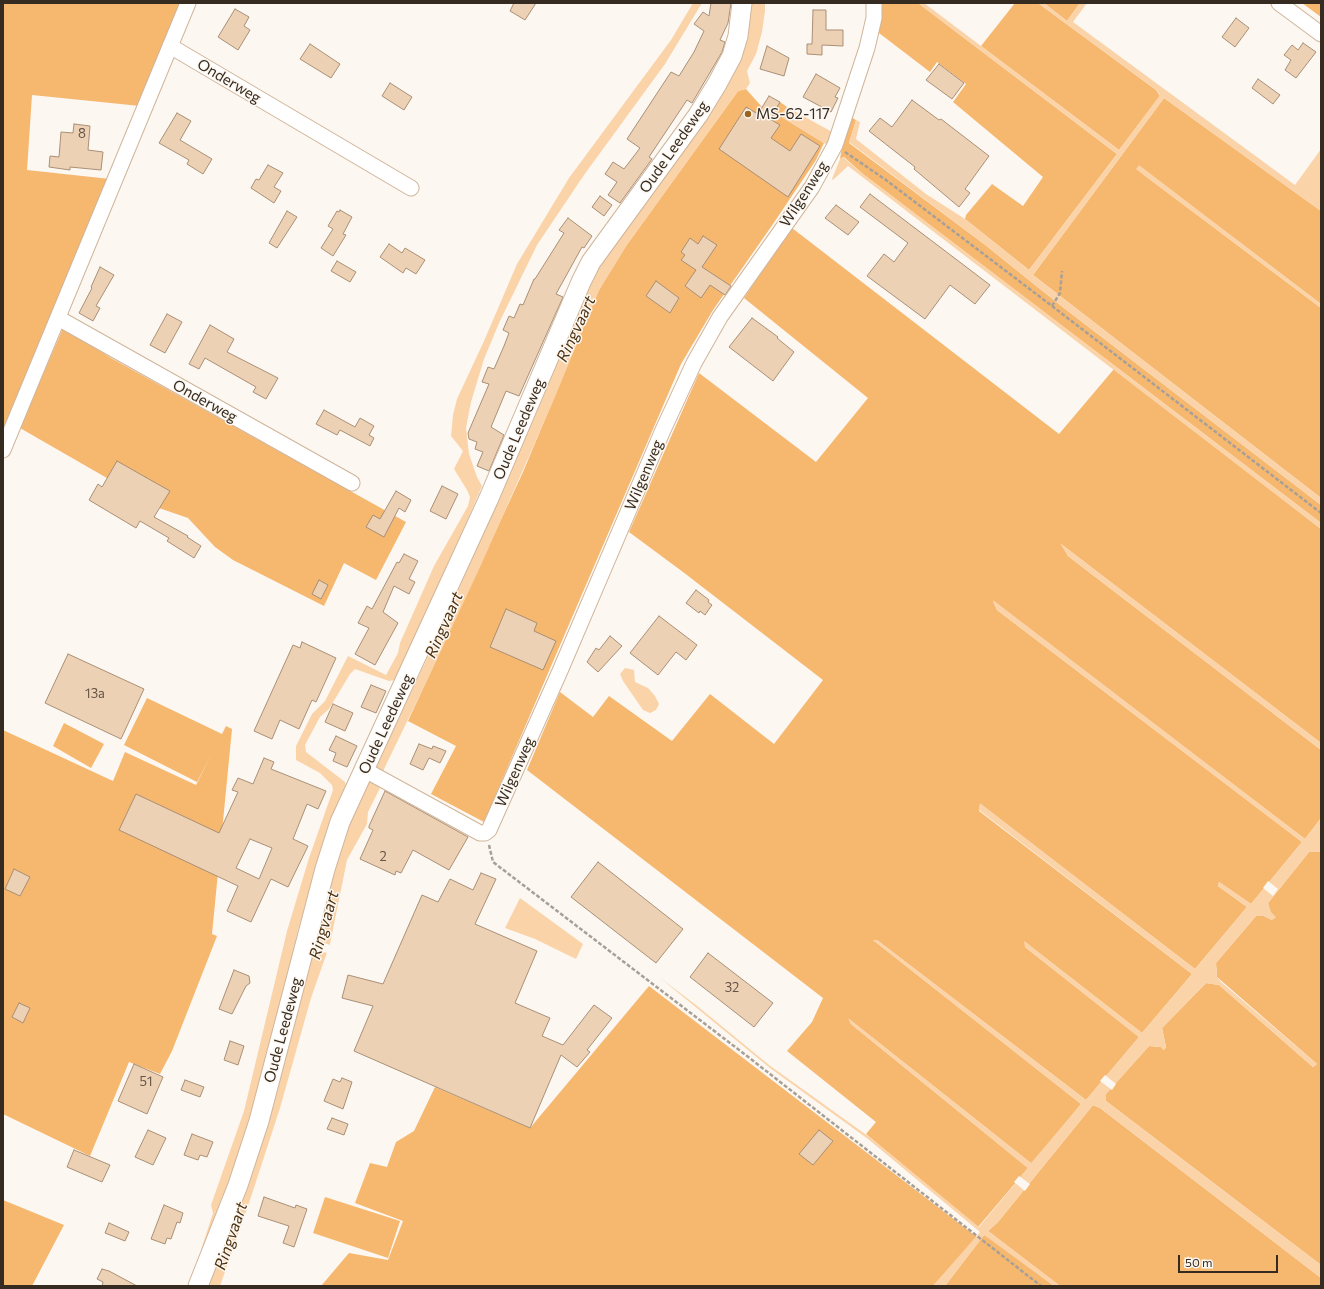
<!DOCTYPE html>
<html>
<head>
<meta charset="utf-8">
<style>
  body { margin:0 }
  #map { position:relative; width:1324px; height:1289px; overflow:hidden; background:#fcf7f1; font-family:Commissioner,sans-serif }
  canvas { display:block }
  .frame { position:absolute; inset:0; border:4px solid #352b20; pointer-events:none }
  .scale { position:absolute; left:1178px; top:1255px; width:100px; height:18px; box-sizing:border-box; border:2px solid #352b20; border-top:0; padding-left:5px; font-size:12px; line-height:14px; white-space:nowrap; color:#352b20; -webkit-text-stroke:3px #fcf7f1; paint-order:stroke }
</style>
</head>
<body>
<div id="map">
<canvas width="1324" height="1289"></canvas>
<div class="frame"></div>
<div class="scale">50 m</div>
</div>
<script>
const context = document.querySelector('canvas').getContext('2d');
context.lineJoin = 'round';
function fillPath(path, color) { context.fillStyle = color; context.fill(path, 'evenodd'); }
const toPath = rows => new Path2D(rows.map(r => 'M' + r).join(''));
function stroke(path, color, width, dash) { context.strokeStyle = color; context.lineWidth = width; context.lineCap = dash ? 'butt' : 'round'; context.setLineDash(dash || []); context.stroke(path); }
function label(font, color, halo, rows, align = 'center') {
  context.font = font + ' Commissioner,sans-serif'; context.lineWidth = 3; context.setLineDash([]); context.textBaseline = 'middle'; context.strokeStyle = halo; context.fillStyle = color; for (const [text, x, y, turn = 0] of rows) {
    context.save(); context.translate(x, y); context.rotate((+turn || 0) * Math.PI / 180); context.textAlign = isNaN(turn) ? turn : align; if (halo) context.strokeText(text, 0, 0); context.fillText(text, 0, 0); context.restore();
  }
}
fillPath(toPath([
  [3,3,183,3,140,106,32,95,27,170,110,179,3,437],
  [882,3,918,3,1117,154,1029,270,965,219,966,215,992,184,1023,206,1043,177,953,102,966,84,937,62,930,72,879,33],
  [1015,3,1038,3,1156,90,1160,96,1119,150,981,46],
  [1044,3,1080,3,1067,21],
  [1302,3,1321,3,1321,17],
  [746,89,762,107,780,102,787,107,780,116,824,143,816,160,773,224,713,310,681,364,484,822,431,794,456,746,408,721,523,472,599,290,626,246,738,91],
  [1164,98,1321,211,1321,304,1238,241,1136,169,1321,308,1321,498,1033,275],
  [851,117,856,120,849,143,984,244,1060,305,1321,505,1321,523,863,174,844,157,840,159,843,141],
  [792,228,1059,434,1114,369,1321,529,1321,743,1061,544,1068,556,1321,750,1321,818,1305,839,993,601,997,610,1302,842,1251,904,1219,882,1218,886,1247,907,1195,969,980,804,979,811,1192,974,1142,1033,1025,942,1025,947,1139,1037,1086,1100,877,940,873,940,1081,1104,1032,1164,849,1019,851,1024,1028,1168,978,1227,866,1134,876,1122,787,1051,812,1022,823,998,527,770,560,692,593,717,609,696,672,741,710,694,774,744,823,680,683,572,629,532,699,373,816,462,868,398,744,298],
  [63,328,111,358,406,522,376,580,344,563,324,606,233,560,215,547,188,518,159,508,20,428],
  [147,698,222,734,226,726,232,729,212,934,217,936,172,1051,160,1074,129,1062,90,1156,3,1114,3,730,113,781,125,752,196,785,211,755,197,782,124,745],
  [64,723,104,744,91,768,53,746],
  [1314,851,1321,852,1321,1265,1106,1101,1106,1094,1149,1046,1161,1047,1164,1050,1166,1047,1162,1028,1206,983,1219,985,1313,1067,1317,1064,1217,977,1216,963,1256,916,1264,916,1272,920,1268,903,1309,852],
  [649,986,977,1237,933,1286,321,1286,349,1253,388,1260,403,1221,355,1203,370,1163,387,1167,396,1142,414,1131,435,1087,530,1128],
  [1093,1105,1100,1108,1321,1278,1321,1286,1060,1286,988,1231,998,1222],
  [325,1197,400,1221,388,1258,313,1233],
  [3,1200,64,1225,32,1286,3,1286],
  [984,1235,989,1237,1054,1286,945,1286]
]), '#f6b76f');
fillPath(toPath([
  [693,3,702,3,665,64,584,175,537,245,499,323,484,359,471,402,466,428,469,454,477,477,482,486,435,595,395,680,389,681,355,669,350,674,329,709,320,717,305,745,306,752,345,782,346,786,329,829,298,930,286,986,239,1159,204,1250,201,1250,213,1213,211,1205,244,1111,287,931,309,858,333,790,332,785,320,773,296,760,296,746,312,714,325,701,348,656,386,675,398,653,400,643,434,566,468,506,470,497,467,490,454,469,463,451,451,436,453,415,457,399,484,341,517,264,569,178,671,40],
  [750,3,765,3,765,11,762,32,756,54,747,71,750,83,746,89,738,91,626,246,599,290,552,404,481,565,432,670,384,769,382,784,368,812,367,824,347,860,330,944,311,998,280,1108,251,1197,220,1286,207,1286,338,847,443,625,540,404,594,272,702,126],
  [918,3,924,3,1119,150,1160,95,1156,90,1038,3,1044,3,1067,21,1080,3,1087,3,1073,22,1295,185,1321,149,1321,211,1164,98,1033,275,1321,498,1321,505,1060,305,984,244,849,142,856,120,860,122,856,139,926,194,965,219,1029,270,1117,154],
  [787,107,834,133,829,146,780,116],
  [843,157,863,174,1321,523,1321,529,848,166,833,180,832,179,840,159],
  [1139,165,1321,304,1321,308,1136,169],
  [1060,543,1321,743,1321,750,1068,556],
  [993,600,1305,839,1321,818,1321,852,1309,852,1268,903,1271,912,1276,917,1274,919,1272,920,1264,916,1256,916,1216,963,1217,977,1221,982,1317,1064,1313,1067,1219,985,1206,983,1162,1028,1166,1047,1164,1050,1161,1047,1149,1046,1106,1094,1106,1101,1321,1265,1321,1278,1100,1108,1093,1105,998,1222,988,1231,1060,1286,1054,1286,984,1235,945,1286,933,1286,980,1232,868,1139,770,1068,659,977,696,1005,769,1065,872,1139,979,1227,1028,1168,851,1024,848,1018,1031,1163,1081,1104,873,940,877,940,1086,1100,1139,1037,1025,947,1024,941,1142,1033,1192,974,979,810,980,803,1195,969,1247,907,1218,886,1219,882,1251,904,1302,842,997,610],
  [625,668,634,670,635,682,648,688,655,696,659,704,656,710,650,713,643,710,623,681,620,674],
  [520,898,583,944,576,959,535,939,505,928]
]), '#fbd3a8');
fillPath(toPath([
  [1268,881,1278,889,1273,896,1263,888],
  [313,939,330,945,328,953,309,950],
  [1105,1075,1116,1084,1112,1090,1100,1081],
  [1019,1176,1030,1184,1025,1191,1014,1182]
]), '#fcf7f1');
const building = toPath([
  [514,3,536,3,525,20,510,11,514,3],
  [711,3,731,3,728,23,720,40,725,42,722,52,692,103,687,100,649,157,652,159,620,203,608,195,617,182,605,174,613,162,624,169,640,148,627,139,671,72,679,76,694,52,704,31,694,24,703,12,709,16,711,3],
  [235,9,249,17,244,26,250,30,238,50,218,37,235,9],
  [813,10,826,10,826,30,843,30,843,46,822,45,822,55,807,54,807,44,812,44,813,10],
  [1236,18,1249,28,1235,47,1222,37,1236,18],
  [1303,43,1316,52,1296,78,1285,70,1291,60,1284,55,1292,45,1298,50,1303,43],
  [310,44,340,64,331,78,300,59,310,44],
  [767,46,789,58,784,76,760,69,767,46],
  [939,64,964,83,952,99,926,80,939,64],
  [816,74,840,88,835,97,838,98,831,112,803,97,816,74],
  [1258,79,1280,95,1273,104,1252,88,1258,79],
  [390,83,412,97,404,110,382,96,390,83],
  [769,96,780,102,770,119,780,125,771,138,790,151,801,134,820,146,788,197,719,149,746,107,758,114,769,96],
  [912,100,939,120,941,119,989,156,965,189,970,193,959,207,914,169,915,167,869,131,880,118,892,127,912,100],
  [177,113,191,121,180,140,212,159,203,174,187,164,189,160,159,143,177,113],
  [74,124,90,126,88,150,103,152,101,170,70,167,70,170,49,167,50,156,59,157,61,132,73,133,74,124],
  [268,165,283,173,274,187,281,191,274,203,251,188,256,179,259,180,268,165],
  [870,194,990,285,975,304,950,285,925,319,867,276,884,254,894,262,908,243,860,207,870,194],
  [600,196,612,205,604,216,592,207,600,196],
  [836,205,859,222,848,235,825,218,836,205],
  [340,210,352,217,343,234,346,235,333,256,321,248,333,229,328,226,337,211,339,212,340,210],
  [287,211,297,217,277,248,269,243,287,211],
  [568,218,592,236,584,248,582,247,556,294,563,297,519,396,506,391,491,427,504,435,489,471,477,466,483,452,475,449,477,442,469,439,468,433,489,384,482,382,488,367,494,369,504,346,509,333,503,330,509,316,514,318,520,304,523,305,534,279,535,279,564,233,559,230,568,218],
  [703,236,717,245,702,267,731,286,725,295,710,285,701,298,685,286,696,270,681,260,685,255,681,252,690,238,698,244,703,236],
  [389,244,402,253,405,248,425,260,416,274,406,268,403,273,380,257,389,244],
  [337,261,356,272,350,282,331,271,337,261],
  [100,267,114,275,96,306,100,308,93,321,79,313,92,288,91,287,100,267],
  [656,281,679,298,670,313,646,296,656,281],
  [167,314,182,322,165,353,150,345,167,314],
  [752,318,778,337,777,338,794,352,773,381,729,347,752,318],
  [210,325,234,339,227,352,278,378,266,399,253,392,256,387,205,358,199,369,189,364,210,325],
  [324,410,355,427,360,418,374,426,369,435,374,438,370,446,340,430,337,435,316,424,324,410],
  [117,461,170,491,154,517,188,536,187,537,201,546,194,558,167,541,169,538,140,521,136,528,89,500,98,484,102,487,117,461],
  [442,486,458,494,446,519,430,511,442,486],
  [396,491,411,500,405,512,399,508,384,537,366,527,373,515,380,519,396,491],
  [404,554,418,561,409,579,415,582,409,594,394,586,383,612,398,623,375,665,355,654,369,628,358,623,367,606,372,609,397,562,399,563,404,554],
  [319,580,328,585,321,599,312,594,319,580],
  [696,590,709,600,708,602,712,605,705,615,700,611,699,613,686,603,696,590],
  [506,609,537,623,534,631,556,641,543,670,490,647,506,609],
  [659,616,697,645,686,660,676,652,658,675,630,653,659,616],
  [610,636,622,646,598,672,587,662,596,648,599,650,610,636],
  [302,642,336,658,316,702,312,700,299,729,280,720,272,739,254,731,293,645,300,648,302,642],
  [68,654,144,689,121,739,45,703,68,654],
  [371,685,386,691,376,713,361,707,371,685],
  [333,704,353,713,345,731,325,722,333,704],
  [336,736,357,746,347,767,333,761,336,753,329,750,336,736],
  [419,744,432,749,433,746,446,751,440,763,429,758,423,770,410,764,419,744],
  [264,758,274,762,271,769,326,791,318,809,307,804,293,839,308,846,288,887,271,879,251,922,227,911,238,886,119,830,136,794,219,833,238,792,232,790,238,778,253,784,264,758],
  [250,839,272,848,259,879,236,868,250,839],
  [385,791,468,837,449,870,413,850,401,873,396,871,395,875,360,859,373,830,369,828,369,826,385,791],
  [598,862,683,929,656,963,571,897,598,862],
  [14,869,30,877,20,896,5,889,14,869],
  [481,873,496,879,475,924,537,951,515,1003,550,1018,542,1036,563,1045,594,1005,612,1018,587,1050,590,1052,577,1067,561,1055,530,1128,354,1051,373,1006,342,998,348,975,383,984,422,895,438,902,450,879,473,890,481,873],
  [708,953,773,1003,754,1027,690,977,708,953],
  [234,970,249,976,250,983,246,986,232,1014,219,1009,234,970],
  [19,1003,30,1008,23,1023,12,1017,19,1003],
  [230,1041,244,1046,238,1065,224,1060,230,1041],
  [134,1064,163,1077,147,1114,118,1101,134,1064],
  [342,1078,352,1082,343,1109,324,1101,333,1079,340,1082,342,1078],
  [185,1080,204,1087,200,1097,181,1090,185,1080],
  [332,1118,348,1124,344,1135,327,1129,332,1118],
  [148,1130,166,1138,153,1165,135,1157,148,1130],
  [819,1130,833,1141,813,1165,799,1154,819,1130],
  [192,1134,213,1142,207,1157,200,1155,198,1160,184,1155,192,1134],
  [74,1150,110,1165,102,1182,67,1167,74,1150],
  [264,1197,295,1208,296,1205,307,1209,294,1247,283,1243,289,1226,258,1216,264,1197],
  [164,1205,183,1213,180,1223,177,1222,171,1239,167,1238,165,1244,151,1239,164,1205],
  [109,1223,129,1232,125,1241,105,1233,109,1223],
  [102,1269,109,1271,137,1286,102,1286,103,1282,97,1279,102,1269]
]);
fillPath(building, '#edd1b5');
stroke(building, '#a98f75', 1);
const minor = toPath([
  [1279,3,1321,34],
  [170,46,411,188],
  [58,318,352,483],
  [3,450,188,3],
  [365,770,480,833,485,833,489,830,560,671,663,430,694,363,720,317,812,187,835,145,867,48,874,18,874,3]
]);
const tertiary = toPath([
  [198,1286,238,1185,259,1121,325,869,340,822,489,498,581,282,591,262,698,115,717,84,732,56,738,36,742,3]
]);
stroke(minor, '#d0b59a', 17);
stroke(tertiary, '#d0b59a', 21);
stroke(toPath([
  [845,152,886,180,1052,306,1321,513],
  [1052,306,1060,293,1062,271],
  [489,845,493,862,747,1056,1041,1286]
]), '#a7a098', 2.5, [4, 2]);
stroke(minor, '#fff', 15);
stroke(tertiary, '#fff', 19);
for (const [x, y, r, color] of [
  [748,114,4,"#9a641d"]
]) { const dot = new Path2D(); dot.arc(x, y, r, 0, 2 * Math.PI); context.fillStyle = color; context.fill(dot); stroke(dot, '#fcf7f1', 1.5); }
label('13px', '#635445', null, [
  ["8",82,134],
  ["13a",95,694],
  ["2",383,857],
  ["32",732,988],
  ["51",146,1082]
]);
label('15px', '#352b20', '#fcf7f1', [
  ["Onderweg",229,81,31],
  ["Oude Leedeweg",674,147,-55],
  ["Wilgenweg",804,194,-57],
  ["Onderweg",205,401,29],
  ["Oude Leedeweg",519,429,-67],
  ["Wilgenweg",644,475,-67],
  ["Oude Leedeweg",386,724,-65],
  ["Wilgenweg",515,772,-66],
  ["Oude Leedeweg",283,1030,-75]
]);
label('15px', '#352b20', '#fcf7f1', [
  ["MS-62-117",756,114]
], 'left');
label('italic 16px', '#4c3211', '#fcf7f1', [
  ["Ringvaart",576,329,-65],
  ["Ringvaart",444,625,-66],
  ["Ringvaart",324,925,-74],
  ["Ringvaart",231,1236,-71]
]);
</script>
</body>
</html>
